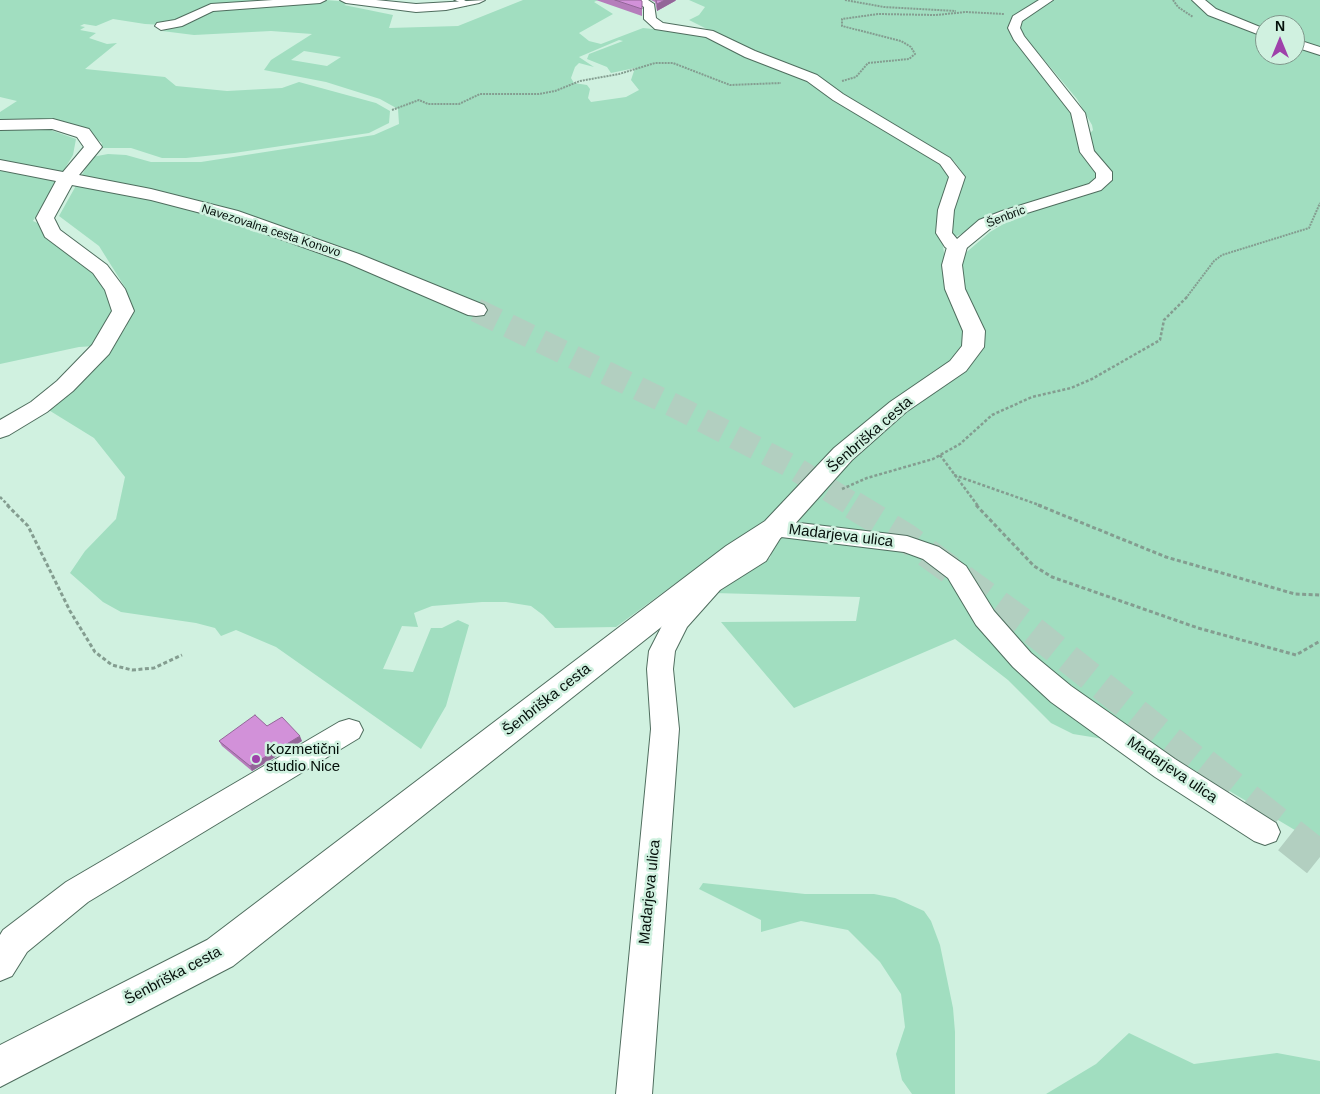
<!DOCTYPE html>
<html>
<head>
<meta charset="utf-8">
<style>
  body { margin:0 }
  #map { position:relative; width:1320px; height:1094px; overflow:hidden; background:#d0f1e0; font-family:Arial,sans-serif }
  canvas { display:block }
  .north { position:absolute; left:1255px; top:15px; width:50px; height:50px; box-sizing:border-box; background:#d0f1e0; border:1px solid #7f978b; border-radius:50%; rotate:0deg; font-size:14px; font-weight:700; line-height:20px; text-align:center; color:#05100b }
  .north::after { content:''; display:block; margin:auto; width:18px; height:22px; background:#9e41aa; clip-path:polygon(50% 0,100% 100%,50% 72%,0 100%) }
</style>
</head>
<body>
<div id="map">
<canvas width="1320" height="1094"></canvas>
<div class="north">N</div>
</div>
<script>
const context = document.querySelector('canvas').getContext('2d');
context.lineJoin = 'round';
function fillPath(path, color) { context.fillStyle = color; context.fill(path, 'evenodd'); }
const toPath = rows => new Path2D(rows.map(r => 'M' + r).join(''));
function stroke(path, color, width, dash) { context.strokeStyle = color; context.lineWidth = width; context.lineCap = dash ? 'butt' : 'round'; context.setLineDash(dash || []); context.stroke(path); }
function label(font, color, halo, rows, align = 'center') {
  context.font = font + ' Arial,sans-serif'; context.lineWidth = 5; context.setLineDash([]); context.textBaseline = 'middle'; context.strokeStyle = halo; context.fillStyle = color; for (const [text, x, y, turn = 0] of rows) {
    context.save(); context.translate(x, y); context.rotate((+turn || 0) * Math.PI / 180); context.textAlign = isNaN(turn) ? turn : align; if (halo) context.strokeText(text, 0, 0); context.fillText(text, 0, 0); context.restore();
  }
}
fillPath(toPath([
  [0,0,256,0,254,5,221,6,165,25,145,24,113,19,96,26,84,24,80,26,85,27,80,30,96,33,89,38,107,44,117,43,85,69,165,77,176,86,227,91,282,88,299,82,376,103,390,111,389,123,369,133,234,153,186,158,162,158,131,148,100,148,102,143,85,130,0,122,0,112,17,101,0,97],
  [326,0,350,2,344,5,393,15,389,28,458,26,523,0,598,0,594,2,613,14,579,33,589,41,601,44,643,28,701,34,801,75,920,148,952,173,939,221,949,284,968,331,964,345,955,362,752,537,710,558,616,627,555,628,543,615,531,606,506,602,482,602,432,606,414,613,418,627,402,626,383,669,413,672,431,628,442,628,458,620,469,625,446,706,421,749,276,647,236,630,221,636,215,628,196,623,121,612,103,602,70,573,85,551,116,519,125,477,94,438,47,409,110,350,126,327,130,310,126,289,99,246,59,216,92,157,108,154,126,155,151,162,201,162,374,135,399,124,398,109,380,99,326,82,264,70,271,60,312,34,271,31,194,35,162,31,210,10],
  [619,40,623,41,589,54,587,59,607,67,611,73,635,68,631,80,639,90,626,97,591,102,588,98,590,89,587,85,574,83,571,78,575,67,579,63,594,67,579,57],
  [304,51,341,57,327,66,291,60],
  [689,0,1042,0,1010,20,1009,26,1069,99,1099,173,1093,181,1078,191,1020,206,955,237,950,229,951,217,963,184,962,172,954,161,876,114,689,20,699,15,705,7],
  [1049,0,1197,0,1265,35,1265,55,1295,55,1295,45,1320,53,1320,845,1179,761,1028,657,957,561,788,526,789,519,907,407,966,368,960,284,962,256,990,232,1025,211,1084,196,1102,189,1086,138,1093,130,1092,125,1077,99,1019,30,1020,19],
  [1203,0,1320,0,1320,50,1295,42,1295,25,1265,25,1265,31,1221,14],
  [0,129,48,129,76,139,73,155,33,221,69,237,118,309,95,346,79,347,0,364],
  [789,536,900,548,926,558,953,580,1104,739,1073,734,1051,723,1008,680,955,639,794,708,721,622,856,621,860,597,714,593,739,572,770,558,775,539],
  [703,883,805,894,874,894,895,898,924,911,931,921,940,945,953,1008,955,1032,955,1094,912,1094,902,1080,896,1054,905,1027,901,994,880,962,848,930,801,921,761,932,761,920,699,889],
  [1129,1033,1194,1064,1277,1053,1320,1061,1320,1094,1046,1094,1096,1064]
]), '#a1dec0');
stroke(toPath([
  [476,310,679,408,791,466,855,506]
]), '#b2cfc0', 24, [24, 12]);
stroke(toPath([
  [853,505,905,537,1022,622,1204,767]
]), '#b2cfc0', 29, [29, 15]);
stroke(toPath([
  [1202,766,1320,860]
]), '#b2cfc0', 37, [37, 19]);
const lane = toPath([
  [455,0,464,0,469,3,466,5,455,0]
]);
const street = toPath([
  [273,0,326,0,320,3,213,11,182,26,161,30,155,26,157,23,175,20,211,4,273,0],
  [340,0,376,0,416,4,485,0,479,3,446,10,416,12,346,3,340,0],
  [634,0,648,0,654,4,656,18,663,23,713,31,755,51,817,75,843,94,950,158,965,177,954,210,952,233,957,239,979,220,1002,211,1089,184,1096,178,1096,173,1080,152,1071,113,1014,40,1008,28,1013,16,1039,0,1053,0,1022,21,1020,28,1024,36,1085,113,1094,151,1112,172,1112,180,1101,190,1014,217,991,228,963,251,951,251,945,247,936,233,938,210,949,177,940,164,833,100,807,81,745,57,706,37,655,29,644,19,644,7,634,0],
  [1192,0,1205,0,1216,9,1265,29,1265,37,1208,15,1192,0],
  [1295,39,1320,47,1320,55,1295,47,1295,39],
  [775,520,907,536,939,547,966,566,994,611,1031,653,1071,686,1175,759,1276,823,1280,832,1276,841,1265,845,1254,841,1155,777,1051,702,1013,667,976,625,948,578,923,559,904,552,781,537,766,561,720,590,687,627,675,651,673,669,679,729,652,1094,616,1094,651,729,647,669,649,651,668,614,702,578,750,549,767,522,775,520],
  [349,719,359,722,363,730,359,738,88,902,27,952,12,976,0,981,0,935,3,930,66,882,339,722,349,719]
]);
const secondary = toPath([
  [53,119,89,129,102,147,79,175,151,189,238,211,359,254,484,305,487,310,484,315,476,316,468,315,345,262,224,219,151,200,72,185,54,218,60,230,107,265,125,289,134,311,109,354,73,391,47,412,9,435,0,438,0,420,31,402,57,381,92,345,112,311,105,290,93,273,45,237,36,218,56,181,0,170,0,160,63,172,84,147,77,137,52,129,0,130,0,120,53,119],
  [957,241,964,243,967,247,962,265,965,289,985,331,984,347,966,371,906,412,852,460,785,535,746,560,233,966,0,1087,0,1045,207,940,726,546,765,521,834,448,890,402,950,361,962,346,963,331,945,289,942,265,947,247,950,243,957,241]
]);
stroke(lane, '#4f6d5e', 3);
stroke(street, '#4f6d5e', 2);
stroke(secondary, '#4f6d5e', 2);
stroke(toPath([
  [845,0,884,7,956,11],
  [1173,0,1178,7,1193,17],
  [842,81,856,77,868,63,909,59,915,54,911,47,901,41,842,26,842,19,878,14,936,15,966,12,1004,14],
  [392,110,419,100,428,104,459,104,480,94,539,94,555,91,580,81,619,74,655,63,673,63,730,85,781,83],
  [1186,298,1214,261,1222,255,1309,228,1320,203]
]), '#849d90', 2, [2, 1]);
stroke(toPath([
  [940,455,978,506],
  [954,475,1042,506],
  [842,489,867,478,933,459,960,444,992,415,1032,397,1071,388,1092,379,1160,340,1164,320,1187,297],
  [0,497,9,506]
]), '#849d90', 2.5, [3, 2]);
stroke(toPath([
  [7,505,28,526,70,611,95,652,112,665,132,670,154,668,182,655],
  [976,505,1034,566,1052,577,1198,628,1296,655,1320,641],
  [1038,505,1166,557,1295,594,1320,595]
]), '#849d90', 3, [4, 2.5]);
fillPath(lane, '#fff');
fillPath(street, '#fff');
fillPath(secondary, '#fff');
fillPath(toPath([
  [596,0,640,0,642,1,642,16],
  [651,0,676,0,675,1,657,11,655,2],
  [267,726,302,741,252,771,222,746,219,741]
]), '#b57dbb');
fillPath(toPath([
  [665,0,676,0,675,1,657,11,657,4],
  [300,736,302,741,252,771,250,766]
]), '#936698');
const building = toPath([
  [615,0,640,0,642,1,642,9,615,0],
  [656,0,665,0,657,4,656,0],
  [255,715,267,726,282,717,300,736,250,766,219,741,255,715]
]);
fillPath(building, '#d291d9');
stroke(building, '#936698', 1);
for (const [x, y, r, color] of [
  [256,759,5,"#9e41aa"]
]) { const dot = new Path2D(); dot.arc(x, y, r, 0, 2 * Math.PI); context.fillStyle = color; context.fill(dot); stroke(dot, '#d0f1e0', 2); }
label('12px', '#05100b', '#d0f1e0', [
  ["Šenbric",1006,217,-21],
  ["Navezovalna cesta Konovo",271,231,18]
]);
label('15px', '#05100b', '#d0f1e0', [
  ["Šenbriška cesta",870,435,-41],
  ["Madarjeva ulica",841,536,7],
  ["Šenbriška cesta",547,700,-38],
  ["Madarjeva ulica",1172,770,34],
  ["Madarjeva ulica",650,892,-84],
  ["Šenbriška cesta",173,976,-28]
]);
label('15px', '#05100b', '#d0f1e0', [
  ["Kozmetični",266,750],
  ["studio Nice",266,767]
], 'left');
</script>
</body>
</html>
